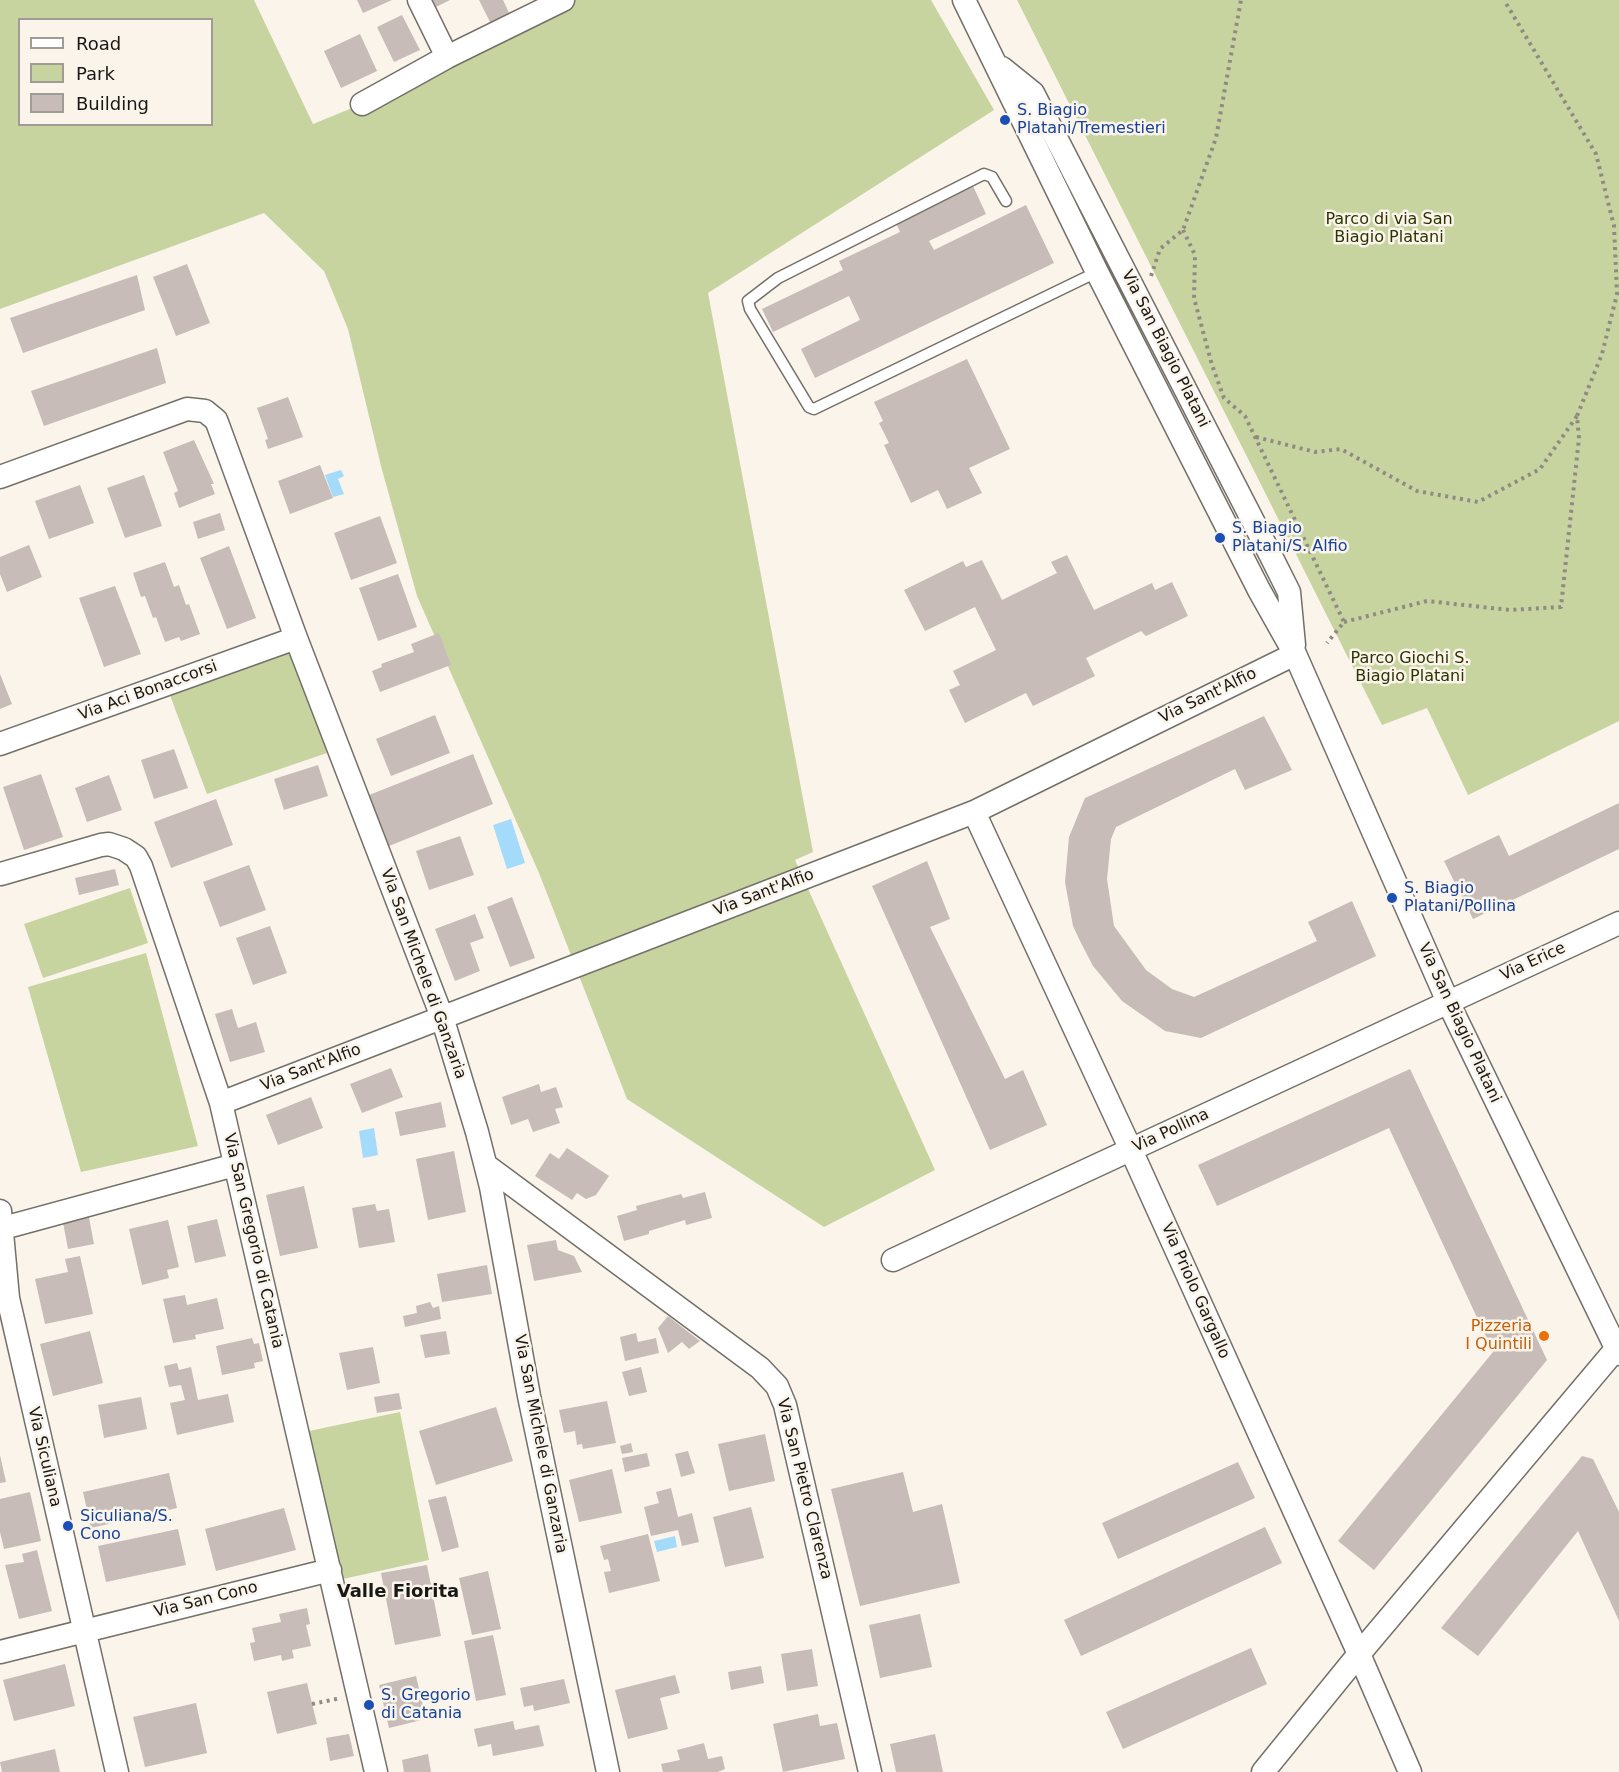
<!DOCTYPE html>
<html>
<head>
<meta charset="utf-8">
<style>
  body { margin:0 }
  #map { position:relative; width:1619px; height:1772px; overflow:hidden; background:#faf4eb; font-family:"DejaVu Sans",sans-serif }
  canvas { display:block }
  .legend { position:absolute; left:18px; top:18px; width:195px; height:108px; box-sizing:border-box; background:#faf4eb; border:2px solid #a09c95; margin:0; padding:8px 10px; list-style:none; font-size:18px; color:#1a1815 }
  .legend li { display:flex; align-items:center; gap:12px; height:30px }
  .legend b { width:30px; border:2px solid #a09c95 }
</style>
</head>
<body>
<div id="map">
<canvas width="1619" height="1772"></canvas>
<ul class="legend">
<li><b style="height:8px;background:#fff"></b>Road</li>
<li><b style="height:16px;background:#c7d4a0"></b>Park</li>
<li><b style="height:16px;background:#c7bcb8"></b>Building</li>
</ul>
</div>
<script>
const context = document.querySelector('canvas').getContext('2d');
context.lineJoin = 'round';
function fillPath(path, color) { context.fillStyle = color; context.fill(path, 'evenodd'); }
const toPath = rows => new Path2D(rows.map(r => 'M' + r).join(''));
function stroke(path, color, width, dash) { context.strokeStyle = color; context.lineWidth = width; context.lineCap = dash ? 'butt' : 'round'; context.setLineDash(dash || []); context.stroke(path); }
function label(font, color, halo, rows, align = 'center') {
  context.font = font + ' "DejaVu Sans",sans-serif'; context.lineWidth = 5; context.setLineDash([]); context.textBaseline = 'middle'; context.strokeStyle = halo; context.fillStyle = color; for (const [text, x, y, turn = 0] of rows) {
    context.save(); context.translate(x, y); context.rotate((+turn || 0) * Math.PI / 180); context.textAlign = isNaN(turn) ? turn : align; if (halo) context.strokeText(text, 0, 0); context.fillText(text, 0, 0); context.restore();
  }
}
fillPath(toPath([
  [0,0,254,0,313,124,362,104,563,0,931,0,994,110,708,293,813,852,795,860,935,1170,824,1227,627,1099,539,873,417,596,381,466,348,329,324,271,264,213,0,309],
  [20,20,212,20,212,124,20,124],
  [1017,0,1619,0,1619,721,1468,795,1427,708,1382,725],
  [290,645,327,753,207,794,168,690],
  [130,888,148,943,43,978,24,924],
  [146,953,198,1146,81,1172,28,987],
  [400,1412,429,1560,343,1579,309,1431]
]), '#c7d4a0');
fillPath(toPath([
  [341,470,344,476,338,479,344,494,333,497,325,475],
  [511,819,525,863,507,869,493,825],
  [374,1128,378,1155,363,1158,359,1131],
  [675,1536,677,1547,657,1552,654,1541]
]), '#a4dafa');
fillPath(toPath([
  [357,0,392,0,363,13],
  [433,0,450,0,436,7],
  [479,0,503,0,511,17,492,26],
  [402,15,420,50,394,62,377,27],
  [360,34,377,71,341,88,324,51],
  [973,186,986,214,929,241,934,250,1026,205,1054,263,815,378,801,349,860,320,849,296,773,332,762,309,843,270,839,261,900,232,896,223],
  [187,264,210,323,176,336,153,277],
  [137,275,145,310,23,353,10,318],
  [157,348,166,383,44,426,31,391],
  [967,359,1010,449,969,468,982,493,947,509,938,490,911,503,884,445,889,443,879,423,883,421,874,402],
  [288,397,303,437,268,449,265,440,268,439,257,408],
  [194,440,214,484,211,484,215,494,179,508,174,493,178,491,163,452],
  [320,465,333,498,290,514,278,481],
  [144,475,162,526,125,538,107,488],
  [80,485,94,523,49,539,35,501],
  [220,513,225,530,198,539,193,522],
  [380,516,397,563,351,580,334,533],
  [29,545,42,577,7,592,0,574,0,557],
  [229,546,256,618,227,629,200,558],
  [1067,555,1094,610,1152,583,1155,590,1172,582,1188,616,1146,636,1141,631,1086,658,1095,676,1033,706,1026,693,965,723,949,690,960,685,953,671,996,650,975,607,925,631,904,590,963,561,966,567,982,560,1002,600,1057,573,1051,562],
  [165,562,174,587,179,585,186,605,189,604,200,634,181,641,179,637,165,642,156,617,153,618,145,596,141,597,133,573],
  [398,574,417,627,378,641,359,588],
  [115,586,141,654,104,667,79,598],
  [439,633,451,665,380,692,372,671,382,667,381,664,414,652,411,644],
  [0,674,12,704,0,709],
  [435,715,450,753,391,776,376,739],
  [1264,716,1292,770,1245,790,1235,769,1116,827,1111,839,1107,879,1114,926,1146,970,1172,989,1194,997,1317,941,1308,922,1352,901,1376,956,1201,1038,1165,1031,1122,1001,1093,966,1080,941,1073,926,1065,882,1069,837,1085,798],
  [174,749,188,788,154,799,141,760],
  [473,754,493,804,389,846,369,795],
  [318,765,328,796,284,810,274,779],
  [41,774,63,837,24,850,3,787],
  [109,775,122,810,87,822,75,788],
  [216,799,233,845,171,868,154,822],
  [1619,803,1619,849,1473,919,1444,861,1499,835,1509,856],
  [460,836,474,875,429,890,416,851],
  [927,861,950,919,930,927,1005,1079,1023,1070,1047,1125,990,1150,872,886],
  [249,865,266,910,220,927,203,882],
  [115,869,119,885,79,895,75,878],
  [512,897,535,958,510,967,487,907],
  [475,914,484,938,470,943,480,971,455,981,435,929],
  [270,926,287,973,253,985,236,938],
  [232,1009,238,1028,256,1022,265,1052,230,1062,215,1014],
  [391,1068,403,1097,362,1113,350,1084],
  [1410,1069,1547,1360,1374,1570,1338,1541,1493,1352,1389,1128,1217,1206,1198,1165],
  [539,1084,541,1092,556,1087,563,1107,555,1109,560,1123,533,1132,528,1119,511,1125,502,1097],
  [311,1097,323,1128,278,1145,266,1115],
  [441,1102,446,1127,400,1136,395,1112],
  [567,1148,609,1176,596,1195,586,1199,577,1193,572,1200,535,1176,550,1153,559,1159],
  [454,1151,466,1212,428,1220,416,1159],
  [304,1186,318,1248,280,1256,266,1195],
  [705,1192,712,1218,686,1225,685,1220,649,1231,649,1234,624,1241,617,1216,637,1210,636,1206,681,1194,683,1198],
  [375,1204,377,1211,389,1209,395,1242,359,1248,352,1208],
  [88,1212,94,1244,68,1249,62,1217],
  [217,1219,226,1256,195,1263,187,1226],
  [168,1220,179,1267,167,1270,169,1278,142,1285,129,1229],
  [556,1240,558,1250,574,1256,582,1272,534,1281,527,1245],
  [80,1256,93,1314,45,1324,35,1279,68,1272,65,1259],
  [487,1265,492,1294,442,1302,437,1274],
  [185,1295,187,1305,217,1298,224,1329,195,1335,196,1339,173,1343,163,1299],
  [430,1302,433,1308,439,1306,441,1319,405,1327,403,1316,417,1313,416,1306],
  [668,1316,700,1341,689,1349,682,1342,668,1353,658,1328],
  [90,1331,103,1383,53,1396,40,1344],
  [446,1331,450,1354,425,1358,420,1335],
  [636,1333,638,1342,656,1338,659,1353,625,1361,620,1337],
  [252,1338,254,1344,259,1343,263,1361,254,1363,255,1368,222,1375,216,1346],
  [373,1347,380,1383,347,1390,339,1353],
  [177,1363,179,1370,191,1367,198,1400,228,1394,234,1422,177,1435,170,1403,185,1400,181,1385,169,1387,164,1366],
  [641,1367,647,1392,629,1396,622,1372],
  [399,1393,402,1409,377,1413,374,1397],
  [141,1397,147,1429,104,1438,98,1405],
  [607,1401,616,1443,583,1449,582,1444,577,1445,575,1431,564,1433,559,1410],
  [496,1407,513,1461,436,1485,419,1431],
  [765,1434,775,1481,729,1491,718,1444],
  [631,1443,633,1452,622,1454,620,1446],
  [688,1451,695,1473,681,1477,675,1454],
  [647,1453,650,1466,625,1472,622,1458],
  [0,1455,6,1482,0,1483],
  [1582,1456,1593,1459,1619,1512,1619,1621,1578,1531,1478,1656,1441,1628],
  [1238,1462,1255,1498,1118,1559,1102,1523],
  [612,1469,622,1513,579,1522,569,1480],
  [903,1472,913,1512,942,1504,960,1583,860,1606,831,1489],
  [169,1473,177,1508,91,1528,83,1492],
  [671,1488,678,1517,692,1513,699,1542,682,1546,678,1530,651,1536,644,1507,659,1503,656,1492],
  [30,1492,41,1541,4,1549,0,1532,0,1499],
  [446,1496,459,1547,442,1552,428,1500],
  [751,1507,764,1558,725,1567,713,1517],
  [284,1508,296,1550,216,1571,205,1529],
  [1265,1527,1282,1563,1081,1656,1064,1620],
  [178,1529,186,1565,106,1582,98,1546],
  [648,1534,660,1581,609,1593,604,1572,611,1571,608,1559,604,1560,600,1546],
  [37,1550,52,1611,19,1619,5,1565,24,1562,22,1554],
  [427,1565,441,1636,395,1645,381,1573],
  [488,1571,501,1629,472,1635,459,1578],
  [307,1608,310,1624,306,1625,311,1646,292,1650,294,1658,282,1661,281,1655,254,1661,250,1643,255,1642,252,1628,281,1622,279,1614],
  [920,1614,932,1667,880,1678,869,1625],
  [493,1635,506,1695,476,1701,464,1641],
  [1251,1648,1267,1684,1123,1749,1106,1712],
  [812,1649,818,1686,787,1691,781,1654],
  [65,1664,75,1706,14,1721,3,1680],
  [761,1666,764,1683,731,1690,728,1672],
  [675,1675,680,1693,660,1698,668,1729,628,1739,615,1690],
  [416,1676,426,1719,389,1728,379,1685],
  [564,1679,570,1703,534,1711,533,1705,524,1707,520,1688],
  [307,1683,317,1724,277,1734,267,1692],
  [196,1703,207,1753,145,1767,133,1717],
  [818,1714,820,1726,837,1723,845,1759,783,1772,773,1724],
  [513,1721,515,1730,539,1725,544,1746,493,1756,491,1744,478,1747,474,1729],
  [349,1734,354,1756,330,1761,326,1738],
  [935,1734,943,1772,896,1772,890,1744],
  [704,1743,708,1759,722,1756,725,1769,718,1772,663,1772,661,1764,680,1760,677,1750],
  [55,1749,60,1772,2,1772,0,1762],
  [428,1754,431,1772,404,1772,402,1760]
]), '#c7bcb8');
const service = toPath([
  [1006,201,992,177,984,174,778,278,748,301,750,309,809,407,814,409,1097,272]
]);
const minor = toPath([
  [419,0,447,57],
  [964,0,1097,272,1259,590,1295,654,1448,1002,1619,1354],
  [1002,68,1033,93,1272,558,1289,592,1294,645],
  [362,104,447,57,563,0],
  [0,477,187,409,205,411,216,420,218,425,296,638,442,1017,477,1132,491,1187,529,1396,608,1772],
  [0,744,296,638],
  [974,812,1131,1150,1359,1654,1410,1772],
  [1,874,101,845,109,844,124,849,136,857,141,866,221,1103,376,1772],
  [221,1103,974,812,1295,654],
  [487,1166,760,1368,777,1386,785,1405,870,1772],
  [0,1211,8,1298,117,1772],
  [0,1229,235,1165],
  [893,1260,1619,923],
  [0,1652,330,1570],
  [1263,1772,1359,1654,1616,1349]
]);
stroke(service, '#747068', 13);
stroke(minor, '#747068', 25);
stroke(toPath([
  [1183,230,1195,255,1194,298,1212,365,1224,398,1245,416,1344,622,1327,643],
  [1151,276,1160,249,1183,230,1216,138,1241,0],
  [1256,437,1315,452,1341,449,1417,491,1478,502,1540,469,1577,416],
  [1344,622,1427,601,1510,610,1561,607,1579,438,1577,416,1602,354,1617,294,1614,226,1596,154,1504,0],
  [312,1704,341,1698]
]), '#8f8b84', 4, [3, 4.5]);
stroke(service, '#fff', 10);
stroke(minor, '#fff', 22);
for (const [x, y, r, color] of [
  [1005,120,6,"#1a4fb4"],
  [1220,538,6,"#1a4fb4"],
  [1392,898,6,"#1a4fb4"],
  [1544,1336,6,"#e8710a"],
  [68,1526,6,"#1a4fb4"],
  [369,1705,6,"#1a4fb4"]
]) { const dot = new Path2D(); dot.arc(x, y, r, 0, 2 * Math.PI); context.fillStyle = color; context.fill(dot); stroke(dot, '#faf4eb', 2); }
label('16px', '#164399', '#faf4eb', [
  ["S. Biagio",1017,111],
  ["Platani/Tremestieri",1017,129],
  ["S. Biagio",1232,529],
  ["Platani/S. Alfio",1232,547],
  ["S. Biagio",1404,889],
  ["Platani/Pollina",1404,907],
  ["Siculiana/S.",80,1517],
  ["Cono",80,1535],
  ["S. Gregorio",381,1696],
  ["di Catania",381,1714]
], 'left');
label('16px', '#2c3400', '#faf4eb', [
  ["Parco di via San",1389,220],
  ["Biagio Platani",1389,238],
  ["Parco Giochi S.",1410,659],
  ["Biagio Platani",1410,677]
]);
label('16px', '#1a1815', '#faf4eb', [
  ["Via San Biagio Platani",1165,349,63],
  ["Via Aci Bonaccorsi",148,691,-20],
  ["Via Sant'Alfio",1208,696,-26],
  ["Via Sant'Alfio",764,893,-21],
  ["Via Erice",1533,962,-25],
  ["Via San Michele di Ganzaria",423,974,70],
  ["Via San Biagio Platani",1459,1023,65],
  ["Via Sant'Alfio",311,1068,-21],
  ["Via Pollina",1171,1131,-25],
  ["Via San Gregorio di Catania",253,1241,77],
  ["Via Priolo Gargallo",1195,1291,66],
  ["Via San Michele di Ganzaria",540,1444,79],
  ["Via Siculiana",44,1457,77],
  ["Via San Pietro Clarenza",804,1489,76],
  ["Via San Cono",206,1600,-14]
]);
label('16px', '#c56008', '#faf4eb', [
  ["Pizzeria",1532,1327],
  ["I Quintili",1532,1345]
], 'right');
label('bold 18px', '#1a1815', '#faf4eb', [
  ["Valle Fiorita",398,1592]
]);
</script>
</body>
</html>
